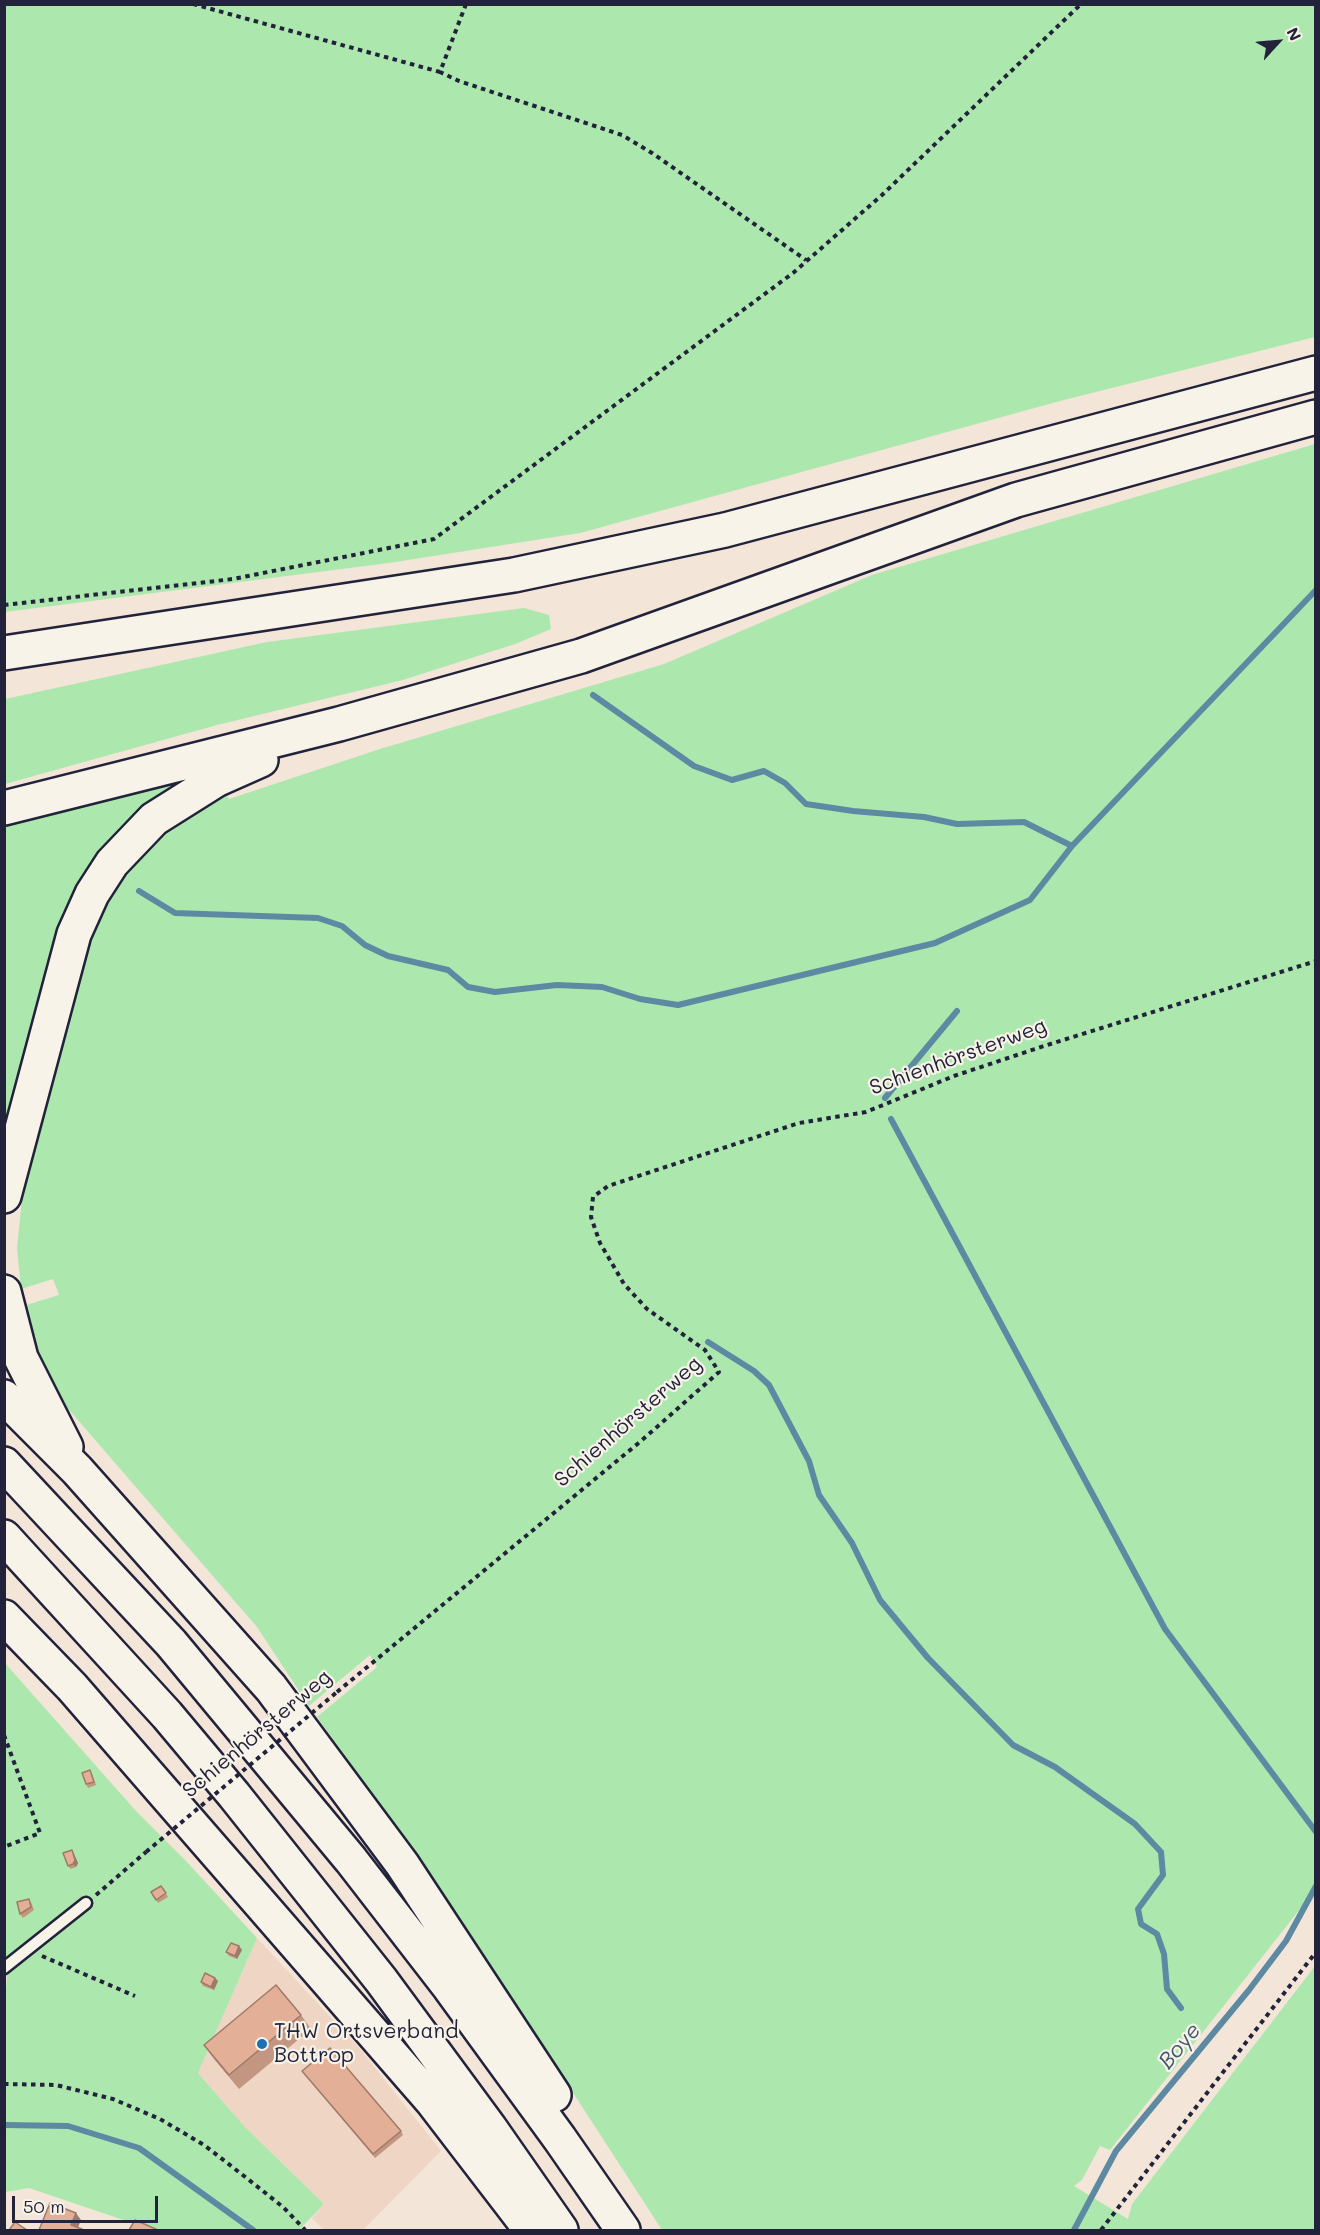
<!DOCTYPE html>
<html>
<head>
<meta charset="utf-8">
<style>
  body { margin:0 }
  #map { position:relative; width:1320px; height:2235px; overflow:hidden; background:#f3e5d8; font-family:Mali,sans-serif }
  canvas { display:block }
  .frame { position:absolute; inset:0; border:6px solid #22223b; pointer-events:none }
  .north { position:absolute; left:1248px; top:12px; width:60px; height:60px; -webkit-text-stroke:4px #f7f3e8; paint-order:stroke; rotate:64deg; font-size:16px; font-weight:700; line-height:24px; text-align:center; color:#22223b }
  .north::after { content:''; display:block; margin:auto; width:21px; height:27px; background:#22223b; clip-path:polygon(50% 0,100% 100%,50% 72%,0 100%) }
  .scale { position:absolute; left:12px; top:2196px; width:146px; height:27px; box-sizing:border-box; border:3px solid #22223b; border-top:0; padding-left:8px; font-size:18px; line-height:21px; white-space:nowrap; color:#22223b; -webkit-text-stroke:4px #f7f3e8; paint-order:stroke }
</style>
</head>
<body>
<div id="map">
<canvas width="1320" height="2235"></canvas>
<div class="frame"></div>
<div class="north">N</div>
<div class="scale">50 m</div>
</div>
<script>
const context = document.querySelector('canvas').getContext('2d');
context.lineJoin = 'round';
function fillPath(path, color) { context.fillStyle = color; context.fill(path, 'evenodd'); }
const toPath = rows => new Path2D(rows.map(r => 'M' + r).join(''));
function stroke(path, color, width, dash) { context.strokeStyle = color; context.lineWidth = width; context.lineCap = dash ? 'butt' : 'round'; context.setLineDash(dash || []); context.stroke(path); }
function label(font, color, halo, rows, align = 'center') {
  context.font = font + ' Mali,sans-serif'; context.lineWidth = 4.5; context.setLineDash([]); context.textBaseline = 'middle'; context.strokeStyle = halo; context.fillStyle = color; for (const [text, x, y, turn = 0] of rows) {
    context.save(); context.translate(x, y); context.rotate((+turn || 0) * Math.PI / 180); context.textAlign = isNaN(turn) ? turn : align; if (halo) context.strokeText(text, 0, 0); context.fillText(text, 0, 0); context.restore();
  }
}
fillPath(toPath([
  [257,1938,360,2049,441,2151,363,2230,324,2230,312,2218,324,2204,245,2127,198,2073]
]), '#eed5c4');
fillPath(toPath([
  [4,5,1315,5,1315,337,1060,401,580,533,389,563,5,612],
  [1315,444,1315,1890,1110,2150,1100,2146,1082,2180,1074,2186,1128,2219,1132,2204,1315,1966,1315,2230,662,2230,452,1906,317,1717,377,1667,370,1655,309,1706,257,1627,64,1404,33,1342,23,1306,59,1295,53,1279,21,1289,17,1248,25,1169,82,946,115,877,148,837,223,789,229,799,380,749,664,664,872,575],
  [524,608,549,615,551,629,515,644,403,680,217,725,5,784,5,699,267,642],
  [189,776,191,779,123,828,5,1140,5,820],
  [4,1662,136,1811,187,1862,257,1938,198,2073,245,2127,324,2204,299,2230,153,2230,29,2188,5,2192,4,2014,7,1977,4,1972]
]), '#ace8ae');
stroke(toPath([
  [593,695,694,766,732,780,764,771,785,783,806,804,853,811,924,817,957,824,1024,822,1072,846],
  [139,891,175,913,318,918,342,926,365,945,388,956,448,970,468,987,495,992,557,985,602,987,640,999,678,1005,935,943,1030,900,1072,846,1316,590],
  [885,1098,957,1011],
  [891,1119,1165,1629,1316,1832],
  [708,1342,754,1371,769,1385,809,1461,819,1495,852,1543,880,1600,928,1658,1013,1745,1055,1767,1135,1824,1161,1852,1163,1875,1138,1909,1141,1924,1157,1934,1164,1954,1167,1989,1181,2008],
  [4,2125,68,2126,139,2148,253,2230],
  [1074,2230,1116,2151,1249,1990,1286,1941,1316,1886]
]), '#5d8aa2', 6);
const service = toPath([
  [4,1968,86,1903]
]);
const motorway = toPath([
  [4,653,514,575,725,530,1316,373],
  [4,808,339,724,581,656,1016,500,1316,417],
  [4,1196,74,934,92,894,112,863,154,819,216,780,261,760],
  [4,1292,21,1358,66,1447],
  [4,1397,77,1470,271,1688,402,1864,554,2095],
  [4,1464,171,1643,351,1860,450,1988,560,2139,623,2230],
  [4,1537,167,1715,234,1795,381,1980,490,2128,561,2230],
  [4,1617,72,1687,432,2101,531,2230]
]);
stroke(service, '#22223b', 15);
stroke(motorway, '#22223b', 38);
stroke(toPath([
  [193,4,440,72],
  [466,4,440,72,459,81,622,135,652,153,806,260],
  [4,605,233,579,434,539,793,273,882,195,1081,4],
  [337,1692,641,1441,719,1372,705,1350,647,1309,624,1284,600,1243,591,1217,593,1197,608,1186,799,1123,866,1112,954,1076,1044,1046,1316,961],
  [4,1735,40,1833,4,1847],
  [96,1895,146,1852],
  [42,1956,135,1996],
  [4,2084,56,2085,113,2099,160,2119,204,2145,244,2176,283,2207,305,2230],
  [1101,2230,1316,1952]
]), '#22223b', 4, [4.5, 4.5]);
stroke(service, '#f7f3e8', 10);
stroke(motorway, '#f7f3e8', 33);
stroke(toPath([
  [146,1852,337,1692]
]), '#22223b', 4, [4.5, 4.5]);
fillPath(toPath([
  [92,1774,96,1785,88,1788,86,1784],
  [74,1854,78,1863,76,1867,71,1869,68,1866],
  [161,1886,168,1897,158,1903,151,1892],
  [31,1902,34,1910,23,1918,20,1914],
  [239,1946,242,1950,237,1959,229,1956,226,1952],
  [215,1978,218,1981,214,1990,203,1986,201,1982],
  [301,2015,311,2029,239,2089,214,2059,204,2045],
  [305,2075,401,2131,403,2135,375,2158]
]), '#c39681');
fillPath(toPath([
  [72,1850,74,1854,78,1863,76,1867,73,1864],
  [239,1946,242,1950,237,1959,235,1956],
  [215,1978,218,1981,214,1990,211,1987],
  [76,2213,81,2220,77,2230,71,2225]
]), '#9f7a69');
const building = toPath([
  [90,1770,94,1782,86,1784,82,1773,90,1770],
  [72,1850,75,1860,73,1864,68,1866,63,1853,72,1850],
  [161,1886,166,1893,156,1900,151,1892,161,1886],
  [29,1899,31,1907,20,1914,17,1902,29,1899],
  [231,1943,239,1946,235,1956,226,1952,231,1943],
  [205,1973,215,1978,211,1987,201,1982,205,1973],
  [276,1985,301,2015,229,2075,204,2045,276,1985],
  [330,2048,401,2131,373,2154,302,2071,330,2048],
  [50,2203,76,2213,71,2225,82,2229,82,2230,39,2230,50,2203],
  [135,2220,158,2230,129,2230,135,2220],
  [15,2222,27,2230,9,2230,15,2222]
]);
fillPath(building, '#e3af96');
stroke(building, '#9f7a69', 1.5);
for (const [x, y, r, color] of [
  [262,2044,6,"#1f6fb2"]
]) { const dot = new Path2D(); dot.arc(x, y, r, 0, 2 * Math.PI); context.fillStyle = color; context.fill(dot); stroke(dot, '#f7f3e8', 2); }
label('21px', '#22223b', '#f7f3e8', [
  ["Schienhörsterweg",958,1057,-20],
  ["Schienhörsterweg",628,1422,-41],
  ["Schienhörsterweg",257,1734,-40]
]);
label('21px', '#22223b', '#f7f3e8', [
  ["THW Ortsverband",274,2032],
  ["Bottrop",274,2056]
], 'left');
label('italic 22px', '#40566e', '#f7f3e8', [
  ["Boye",1180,2046,-50]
]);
</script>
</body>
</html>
